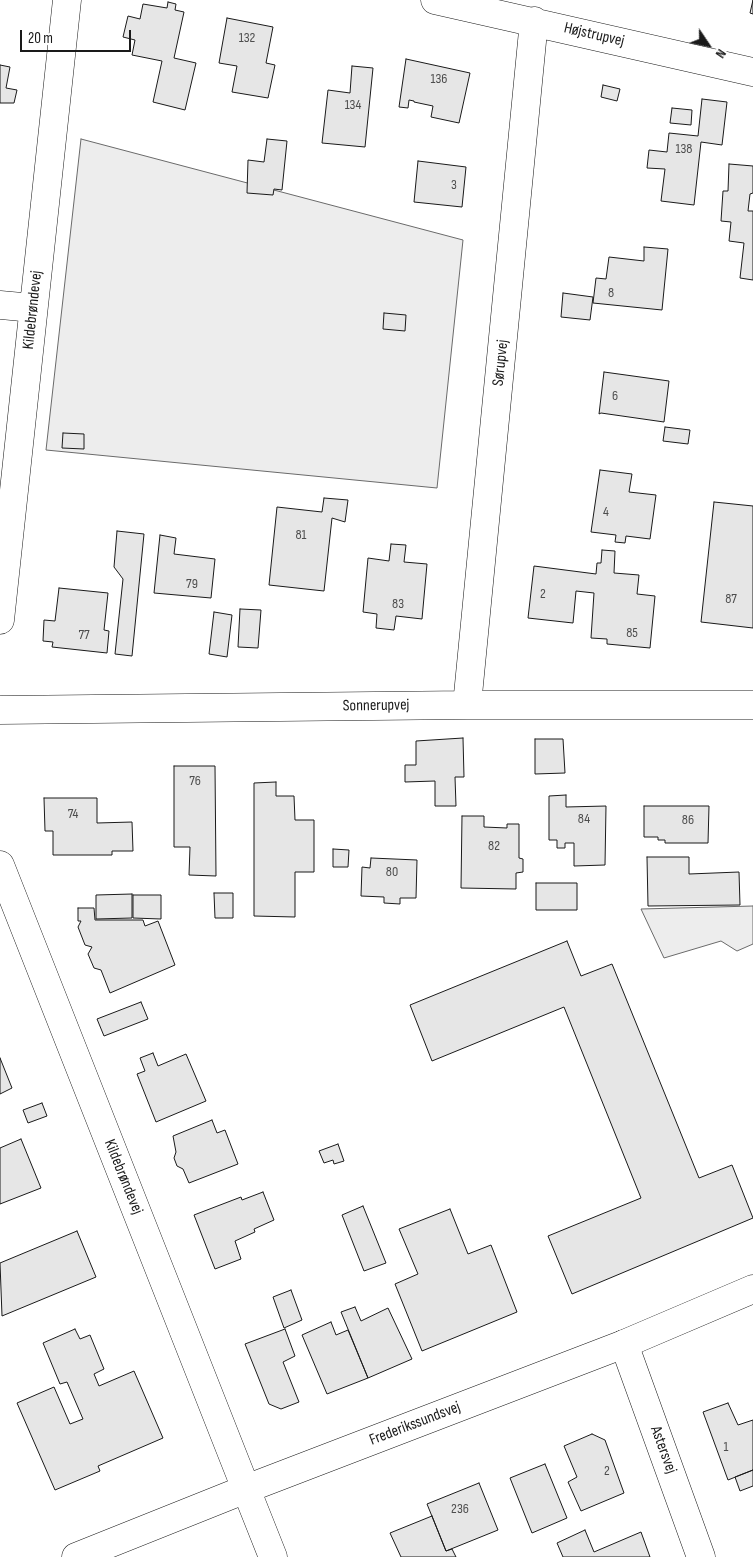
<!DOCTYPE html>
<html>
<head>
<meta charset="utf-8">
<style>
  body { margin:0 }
  #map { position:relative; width:753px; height:1557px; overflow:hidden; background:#fff; font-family:"Sofia Sans Condensed",sans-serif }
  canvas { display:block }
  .north { position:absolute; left:683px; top:20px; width:50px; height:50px; -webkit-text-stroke:4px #fff; paint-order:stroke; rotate:124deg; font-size:14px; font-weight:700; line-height:20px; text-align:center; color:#1a1a1a }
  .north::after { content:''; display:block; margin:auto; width:18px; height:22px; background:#1a1a1a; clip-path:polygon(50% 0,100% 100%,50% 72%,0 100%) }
  .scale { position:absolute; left:20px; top:30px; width:111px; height:22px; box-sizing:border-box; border:2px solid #1a1a1a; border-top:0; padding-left:6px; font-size:15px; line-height:18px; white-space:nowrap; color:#1a1a1a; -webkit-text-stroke:4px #fff; paint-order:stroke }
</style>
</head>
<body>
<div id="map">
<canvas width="753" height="1557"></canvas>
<div class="north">N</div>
<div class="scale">20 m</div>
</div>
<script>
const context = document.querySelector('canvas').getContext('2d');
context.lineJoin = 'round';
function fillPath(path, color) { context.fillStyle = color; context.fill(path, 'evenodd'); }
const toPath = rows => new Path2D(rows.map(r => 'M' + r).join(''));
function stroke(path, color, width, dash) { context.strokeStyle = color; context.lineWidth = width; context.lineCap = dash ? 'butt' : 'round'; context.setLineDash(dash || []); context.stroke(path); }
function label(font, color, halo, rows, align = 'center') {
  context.font = font + ' "Sofia Sans Condensed",sans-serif'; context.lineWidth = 4; context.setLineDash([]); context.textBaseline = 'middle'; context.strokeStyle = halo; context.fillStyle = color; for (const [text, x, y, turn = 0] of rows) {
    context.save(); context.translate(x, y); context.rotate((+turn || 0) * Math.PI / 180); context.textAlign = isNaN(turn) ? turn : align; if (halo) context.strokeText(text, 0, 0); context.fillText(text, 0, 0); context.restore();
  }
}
const green = toPath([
  [81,139,463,240,437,488,46,450,81,139],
  [753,906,753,944,737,951,721,941,664,958,641,909,753,906]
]);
fillPath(green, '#ededed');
stroke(green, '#6a6a6a', 1);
const building = toPath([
  [753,0,753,14,750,13,753,0],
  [168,2,176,4,175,10,184,12,174,58,196,63,185,110,153,102,162,61,132,55,135,40,123,37,128,16,140,19,143,4,167,8,168,2],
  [227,18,273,27,266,63,275,65,268,98,232,92,237,66,219,63,227,18],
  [406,59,470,73,459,123,431,117,433,106,414,102,414,101,409,100,408,108,399,107,406,59],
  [0,65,10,67,6,88,17,90,14,103,0,103,0,65],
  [352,66,373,68,365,147,322,143,328,90,350,93,352,66],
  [603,85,620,89,617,101,601,97,603,85],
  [702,99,727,102,722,145,701,142,694,205,661,201,665,169,647,168,649,150,667,152,669,133,698,136,702,99],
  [672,108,692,110,691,125,670,123,672,108],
  [267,139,287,141,282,190,274,189,273,195,247,193,248,160,264,162,267,139],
  [418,161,466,167,462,207,414,202,418,161],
  [729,164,753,166,753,193,750,194,748,211,753,211,753,280,740,278,744,243,729,241,731,222,721,221,723,191,728,191,729,164],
  [644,247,668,249,662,310,593,303,596,278,606,279,609,257,644,261,644,247],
  [563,293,593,297,590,320,561,317,563,293],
  [384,313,406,315,405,331,383,329,384,313],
  [604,372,669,381,664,422,601,413,599,414,604,372],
  [665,427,690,430,688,444,663,441,665,427],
  [63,433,84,434,84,449,62,448,63,433],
  [600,470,632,474,629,492,656,495,650,539,626,536,625,543,615,542,616,535,591,532,600,470],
  [324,498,348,500,345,522,332,518,324,591,269,585,277,507,322,512,324,498],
  [714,502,753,506,753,628,701,622,714,502],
  [117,531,144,534,132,656,115,654,123,579,114,567,117,531],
  [160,535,176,538,174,554,215,559,211,598,154,593,160,535],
  [391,544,406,545,404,562,427,564,422,619,396,616,394,630,376,628,377,614,363,612,368,558,389,561,391,544],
  [602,550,615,551,614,573,639,575,637,594,655,596,650,648,607,644,607,639,591,638,594,593,576,591,573,623,528,618,534,566,596,574,597,563,601,563,602,550],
  [59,588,108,593,104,630,109,631,107,653,52,647,53,642,43,641,44,620,55,621,59,588],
  [240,609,261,610,258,648,238,647,240,609],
  [214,612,232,615,227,657,209,654,214,612],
  [463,738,464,777,455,777,456,806,435,806,435,781,405,782,405,765,416,765,416,741,463,738],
  [535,739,563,739,565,773,535,774,535,739],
  [174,766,215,766,216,876,189,875,190,847,174,847,174,766],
  [276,782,276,796,294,796,295,820,314,820,314,872,295,872,295,917,254,916,254,783,276,782],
  [566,795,566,807,606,806,605,865,574,866,574,843,565,843,565,848,557,848,557,840,549,840,549,796,566,795],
  [44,798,97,798,97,823,132,822,133,851,112,851,112,855,53,855,53,831,45,831,44,798],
  [644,806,709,806,708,843,665,843,665,840,658,840,658,837,644,837,644,806],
  [462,816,484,816,484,827,507,828,507,824,519,824,519,858,523,859,523,872,516,873,516,889,461,888,462,816],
  [333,849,349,850,348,867,333,867,333,849],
  [647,857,689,857,689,874,739,872,740,905,648,906,647,857],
  [371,858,417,860,416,898,400,898,400,904,384,903,384,897,361,896,362,867,370,868,371,858],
  [536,883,577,883,577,910,536,910,536,883],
  [214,893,233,893,233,918,215,918,214,893],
  [132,894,132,918,96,919,96,895,132,894],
  [133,895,161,895,161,919,133,918,133,895],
  [78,908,94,908,95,920,143,920,145,926,158,921,175,965,110,993,101,970,94,968,88,954,92,947,85,945,78,927,81,921,78,921,78,908],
  [567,941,581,976,612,964,699,1178,732,1165,753,1218,572,1294,548,1236,641,1198,564,1007,432,1061,410,1005,567,941],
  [141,1002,148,1019,104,1036,97,1019,141,1002],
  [153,1053,158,1066,186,1054,206,1101,156,1122,137,1074,145,1071,140,1058,153,1053],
  [0,1058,12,1088,0,1094,0,1058],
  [42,1103,47,1116,28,1123,23,1110,42,1103],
  [212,1120,217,1133,225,1130,238,1164,189,1183,183,1169,177,1166,174,1158,176,1152,173,1136,212,1120],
  [21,1139,41,1188,0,1204,0,1148,21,1139],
  [338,1144,344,1161,334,1164,333,1160,324,1163,319,1151,338,1144],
  [263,1192,274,1220,254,1229,255,1232,235,1241,241,1259,215,1269,194,1215,241,1197,242,1200,263,1192],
  [363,1206,386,1263,364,1271,342,1215,363,1206],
  [450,1209,468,1254,491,1245,517,1312,422,1351,395,1284,418,1274,399,1229,450,1209],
  [77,1231,96,1277,2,1316,0,1263,77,1231],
  [291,1290,302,1320,284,1328,273,1297,291,1290],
  [355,1307,361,1321,388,1308,412,1359,368,1378,341,1312,355,1307],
  [331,1322,336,1335,348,1330,368,1378,327,1394,302,1335,331,1322],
  [75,1329,80,1339,90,1335,104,1369,94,1374,99,1386,134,1371,163,1438,98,1466,100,1471,55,1490,17,1403,54,1387,70,1424,83,1419,67,1382,60,1384,43,1343,75,1329],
  [285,1329,295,1356,283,1362,299,1402,281,1409,269,1404,245,1344,285,1329],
  [728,1403,738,1425,753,1420,753,1470,728,1480,703,1412,728,1403],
  [592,1434,605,1440,624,1493,581,1511,568,1482,577,1477,564,1446,592,1434],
  [545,1464,567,1518,532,1533,510,1478,545,1464],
  [753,1470,753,1486,740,1491,735,1477,753,1470],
  [479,1483,498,1530,446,1551,427,1504,479,1483],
  [432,1516,446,1551,452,1549,456,1557,401,1557,390,1533,432,1516],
  [585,1530,594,1552,641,1532,650,1557,563,1557,557,1543,585,1530]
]);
fillPath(building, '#e6e6e6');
stroke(building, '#1a1a1a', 1);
const street = toPath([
  [435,0,753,72],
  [0,305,33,308],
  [0,620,67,0],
  [467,705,534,21],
  [0,710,467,705,753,705],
  [0,865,246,1489],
  [624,1344,701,1557]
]);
const secondary = toPath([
  [246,1489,273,1557],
  [76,1557,246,1489,624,1344,753,1289]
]);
stroke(street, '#1a1a1a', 29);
stroke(secondary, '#1a1a1a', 29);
stroke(street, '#fff', 28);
stroke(secondary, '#fff', 28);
label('14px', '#4d4d4d', null, [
  ["132",247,38],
  ["136",439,79],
  ["134",353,105],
  ["138",684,149],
  ["3",454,185],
  ["8",611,293],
  ["6",615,396],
  ["4",606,512],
  ["81",301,535],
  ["79",192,584],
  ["2",543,594],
  ["87",731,599],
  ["83",398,604],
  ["85",632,633],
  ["77",84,635],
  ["76",195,781],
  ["74",73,814],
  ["84",584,819],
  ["86",688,820],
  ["82",494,846],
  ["80",392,872],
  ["1",726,1447],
  ["2",607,1471],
  ["236",460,1509]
]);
label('16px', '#1a1a1a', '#fff', [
  ["Højstrupvej",594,35,13],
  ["Kildebrøndevej",33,310,-84],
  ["Sørupvej",501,363,-84],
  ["Sonnerupvej",376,706,-1],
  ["Kildebrøndevej",123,1177,68],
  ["Frederikssundsvej",415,1424,-21],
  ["Astersvej",663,1450,70]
]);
</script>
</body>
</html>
